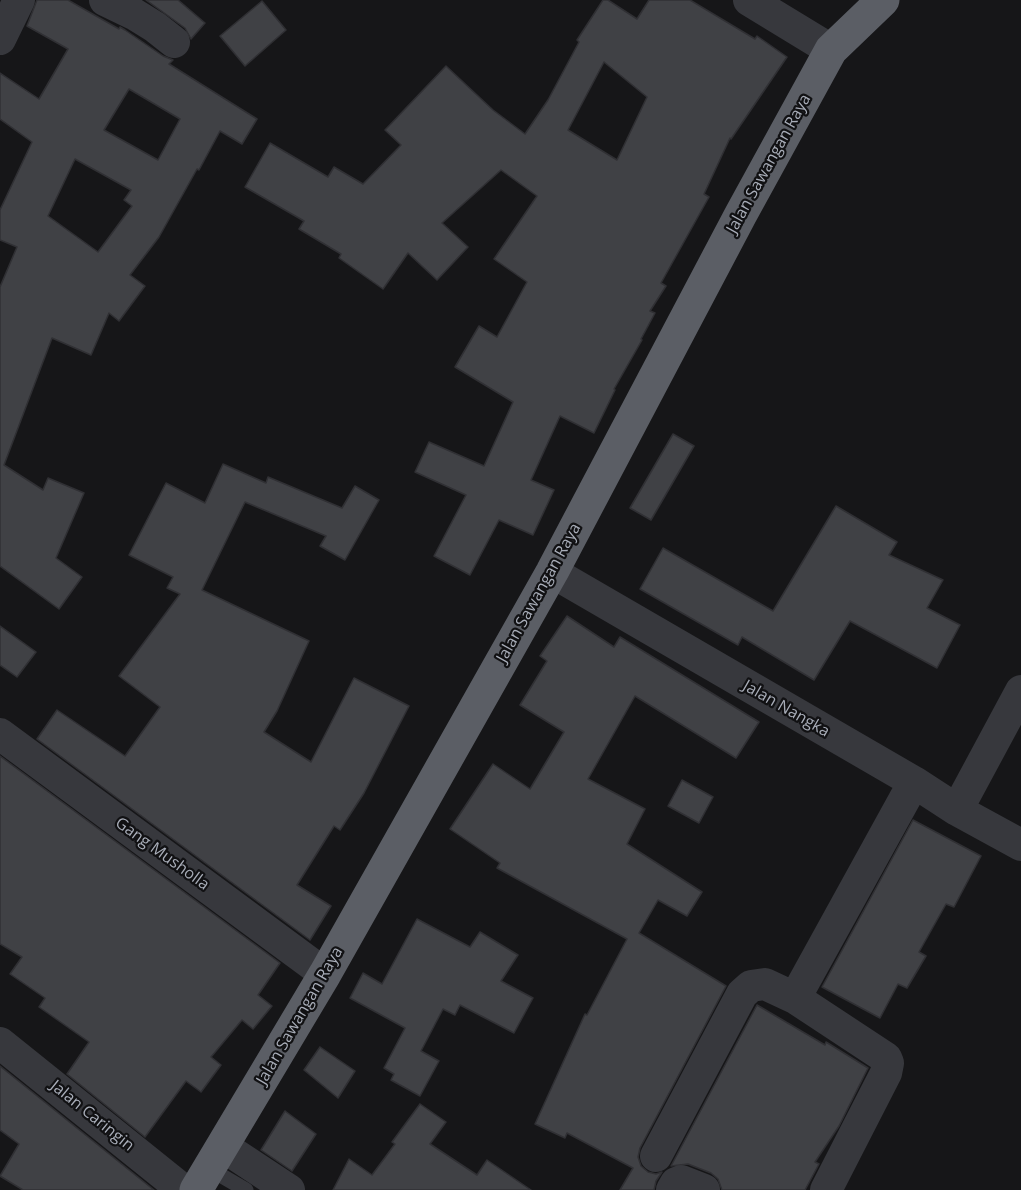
<!DOCTYPE html>
<html>
<head>
<meta charset="utf-8">
<style>
  body { margin:0 }
  canvas { display:block; background:#161618 }
</style>
</head>
<body>
<canvas width="1021" height="1190"></canvas>
<script>
const context = document.querySelector('canvas').getContext('2d');
context.lineJoin = 'round';
function fillPath(path, color) { context.fillStyle = color; context.fill(path, 'evenodd'); }
const toPath = rows => new Path2D(rows.map(r => 'M' + r).join(''));
function stroke(path, color, width, dash) { context.strokeStyle = color; context.lineWidth = width; context.lineCap = dash ? 'butt' : 'round'; context.setLineDash(dash || []); context.stroke(path); }
function label(font, color, halo, rows, align = 'center') {
  context.font = font + ' "Open Sans",sans-serif'; context.lineWidth = 4.5; context.setLineDash([]); context.textBaseline = 'middle'; context.strokeStyle = halo; context.fillStyle = color; for (const [text, x, y, turn = 0] of rows) {
    context.save(); context.translate(x, y); context.rotate((+turn || 0) * Math.PI / 180); context.textAlign = isNaN(turn) ? turn : align; if (halo) context.strokeText(text, 0, 0); context.fillText(text, 0, 0); context.restore();
  }
}
const building = toPath([
  [37,0,68,0,119,29,120,27,125,30,163,56,173,60,169,64,257,119,242,144,220,131,199,170,197,169,159,237,130,275,145,286,119,321,109,313,91,355,52,338,4,465,43,490,48,478,84,493,56,558,82,577,59,609,0,566,0,287,17,247,0,240,0,210,32,142,0,119,0,73,39,99,68,49,27,26,37,0],
  [129,89,180,119,158,160,104,130,129,89],
  [75,159,131,190,124,200,132,206,98,252,48,216,75,159],
  [146,0,178,0,205,23,191,39,185,28,146,0],
  [603,0,608,0,637,19,649,0,690,0,755,39,757,36,787,57,731,139,730,138,704,194,709,197,661,283,666,286,650,311,655,313,641,339,642,340,614,389,615,390,594,433,560,416,531,480,554,490,533,535,499,520,470,575,434,556,466,495,415,472,429,442,484,466,513,402,455,367,479,326,497,337,527,282,494,259,537,196,501,170,442,223,468,247,437,280,408,253,383,289,339,258,341,254,299,229,304,221,245,187,270,143,328,177,334,167,363,184,401,145,385,130,446,66,493,110,525,134,548,100,579,42,577,40,603,0],
  [604,62,647,97,617,160,568,130,604,62],
  [262,1,286,30,245,66,220,36,262,1],
  [673,434,694,446,651,520,630,508,673,434],
  [223,464,266,483,268,477,342,508,355,486,379,500,345,560,320,546,326,536,245,502,202,590,309,641,277,711,264,732,311,762,354,678,409,706,364,793,340,830,334,826,297,885,331,906,310,940,37,739,57,710,125,756,160,707,119,676,180,594,167,588,173,577,129,555,166,483,205,503,223,464],
  [836,506,897,542,889,555,943,580,927,608,960,625,937,668,850,621,814,680,742,637,738,645,640,589,663,548,773,611,836,506],
  [567,616,614,647,620,637,759,722,736,758,635,696,588,779,645,809,627,844,702,892,687,916,658,900,639,933,726,986,640,1148,638,1157,641,1166,648,1172,656,1174,662,1172,656,1181,654,1190,620,1190,633,1168,567,1133,565,1138,535,1124,585,1014,587,1015,627,939,497,868,500,863,450,829,493,764,530,789,564,732,520,705,547,661,540,656,567,616],
  [0,626,36,652,17,677,0,665,0,626],
  [0,756,280,963,258,995,272,1006,253,1029,242,1020,211,1057,221,1065,201,1092,186,1081,145,1137,67,1074,89,1042,39,1007,45,998,10,974,22,957,0,944,0,756],
  [682,780,713,797,699,823,668,806,682,780],
  [913,820,981,856,954,907,946,904,919,952,926,956,907,988,898,984,880,1018,822,987,913,820],
  [417,919,470,947,480,932,518,955,501,981,533,998,514,1033,460,1005,455,1015,443,1009,421,1051,439,1061,420,1096,391,1080,394,1074,384,1068,405,1028,350,998,363,973,382,984,417,919],
  [757,1005,825,1045,826,1042,868,1068,839,1126,815,1162,819,1164,805,1190,722,1190,718,1179,711,1173,688,1164,671,1166,757,1005],
  [320,1047,355,1071,338,1098,304,1070,320,1047],
  [0,1066,154,1190,23,1190,0,1176,19,1144,0,1130,0,1066],
  [420,1104,446,1122,430,1144,477,1175,487,1160,531,1190,333,1190,349,1159,372,1175,395,1144,392,1142,420,1104],
  [285,1111,316,1134,292,1171,261,1150,285,1111]
]);
fillPath(building, '#404145');
stroke(building, '#303034', 1.5);
stroke(toPath([
  [210,1169,246,1190]
]), '#37383d', 15);
stroke(toPath([
  [105,0,134,14,155,27,174,42],
  [749,0,831,50],
  [0,39,19,0],
  [552,572,914,782,957,810,1021,845],
  [0,734,325,974],
  [957,810,1021,691],
  [795,998,914,782],
  [0,1043,183,1190],
  [224,1147,289,1190],
  [656,1156,742,994,751,986,765,984,795,998,886,1058,888,1063,886,1073,826,1190],
  [672,1190,676,1183,681,1181,704,1190]
]), '#37383d', 32);
stroke(toPath([
  [196,1190,325,974,552,572,741,214,831,50,883,0]
]), '#5b5e65', 33);
label('16px', '#a8adb8', '#111113', [
  ["Jalan Sawangan Raya",769,164,-61],
  ["Jalan Sawangan Raya",539,593,-61],
  ["Jalan Nangka",786,709,30],
  ["Gang Musholla",162,854,36],
  ["Jalan Sawangan Raya",300,1016,-60],
  ["Jalan Caringin",92,1116,39]
]);
</script>
</body>
</html>
